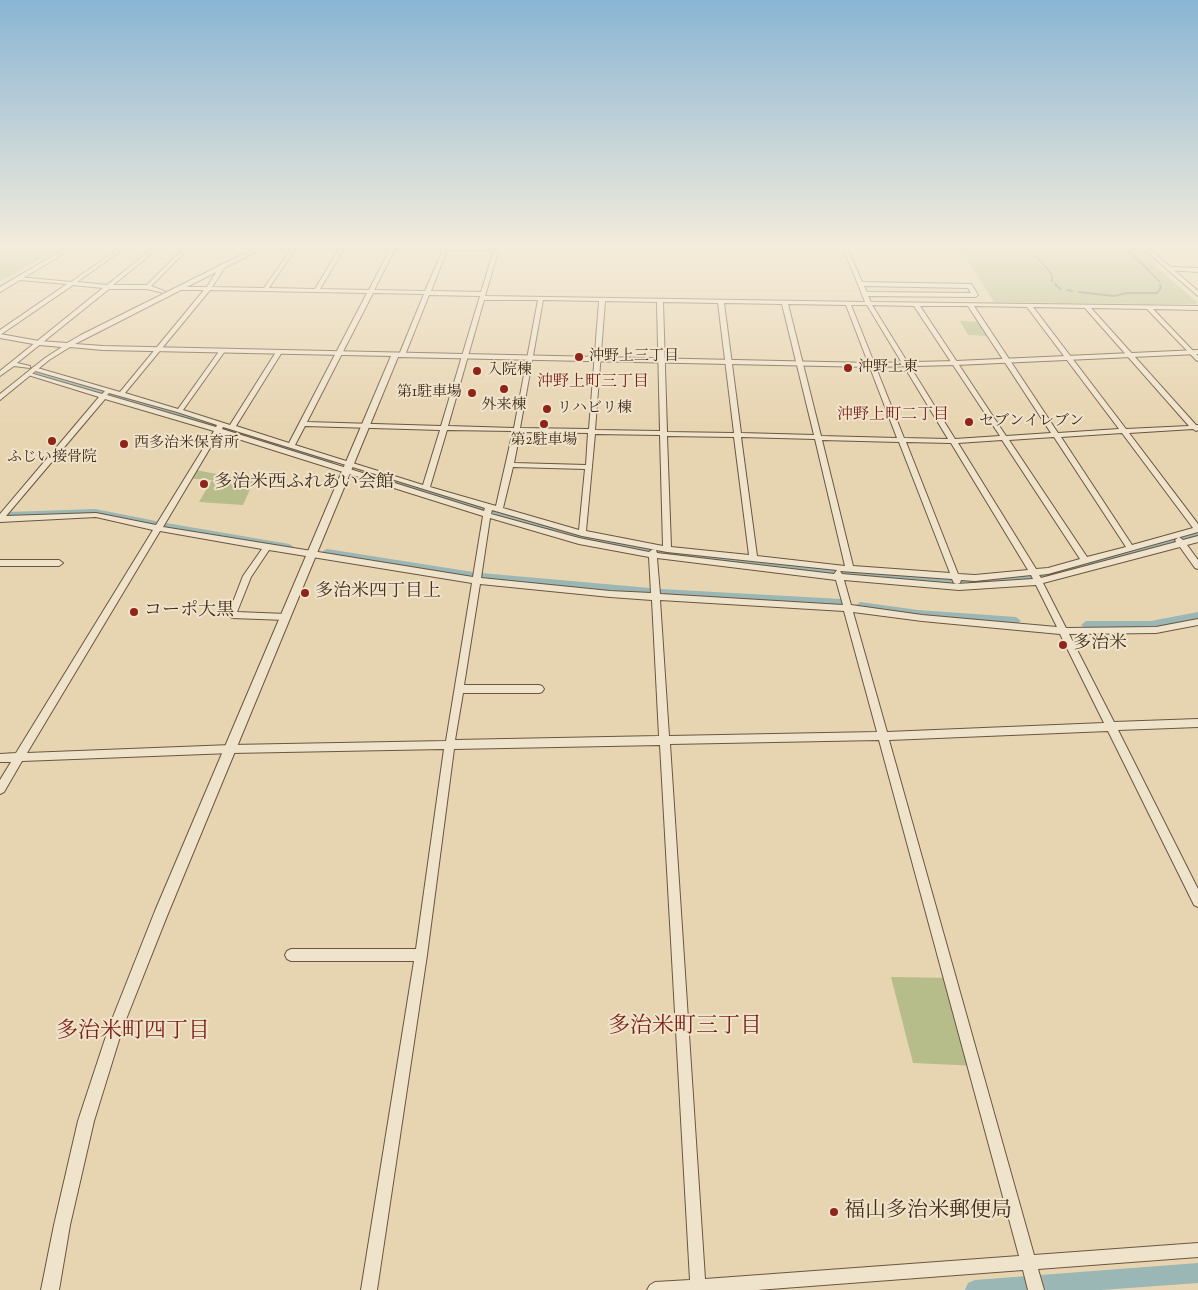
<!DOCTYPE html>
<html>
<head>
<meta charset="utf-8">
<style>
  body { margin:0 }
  canvas { display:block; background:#e7d4b0 }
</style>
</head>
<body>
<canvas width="1198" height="1290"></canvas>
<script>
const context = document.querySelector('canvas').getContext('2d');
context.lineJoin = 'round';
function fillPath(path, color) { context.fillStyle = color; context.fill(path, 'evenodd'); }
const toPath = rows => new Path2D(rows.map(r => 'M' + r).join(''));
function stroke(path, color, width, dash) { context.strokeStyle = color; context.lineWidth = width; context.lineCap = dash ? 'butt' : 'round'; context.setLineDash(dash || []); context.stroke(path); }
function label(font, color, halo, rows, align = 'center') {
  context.font = font + ' "Sorts Mill Goudy","Noto Serif JP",serif'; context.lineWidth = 4; context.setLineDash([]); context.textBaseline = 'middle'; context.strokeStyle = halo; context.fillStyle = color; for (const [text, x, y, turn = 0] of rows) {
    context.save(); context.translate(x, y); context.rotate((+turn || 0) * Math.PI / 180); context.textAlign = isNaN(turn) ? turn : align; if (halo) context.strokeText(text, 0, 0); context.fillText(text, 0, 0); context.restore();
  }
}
fillPath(toPath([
  [3,245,63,245,22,270,0,281,0,247],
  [958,245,1131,245,1156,264,1155,266,1197,302,1196,304,1148,304,994,302],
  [960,321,979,322,987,336,968,335],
  [190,469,217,474,255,478,243,505,199,502,212,480,184,478],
  [891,977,954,978,979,1066,913,1063]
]), '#b6bd8b');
stroke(toPath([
  [1024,245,1033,250,1034,253],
  [1121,245,1123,247],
  [1128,250,1159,281],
  [1036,256,1043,264],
  [1045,266,1052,275,1052,281],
  [1055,284,1060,289],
  [1067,290,1072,291],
  [1079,292,1114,296,1127,293,1157,293,1161,288,1160,285]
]), '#777f77', 2);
fillPath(toPath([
  [36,371,42,371,332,460,333,462,329,465,326,464,36,375,36,371],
  [366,470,570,531,610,540,710,554,909,575,975,578,1044,573,1198,531,1198,537,1044,581,975,586,909,583,710,562,610,546,566,536,363,475,361,473,366,470],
  [95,509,156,521,161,524,156,527,95,515,9,518,4,515,9,512,95,509],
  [166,523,289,544,294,547,289,550,163,528,161,526,166,523],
  [327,549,473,572,477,574,481,573,650,588,655,592,650,596,481,581,477,579,473,580,323,555,322,553,323,551,327,549],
  [661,589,841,599,846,603,841,607,661,597,656,593,661,589],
  [860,602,918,610,1016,617,1021,621,1016,625,918,618,856,609,855,606,860,602],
  [1198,612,1198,620,1151,629,1086,629,1081,625,1086,621,1151,621,1198,612],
  [1198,1263,1198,1283,1101,1290,965,1290,968,1283,975,1280,1198,1263]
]), '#9ab6b5');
const minor = toPath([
  [124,245,129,245,77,282,107,285,157,245,162,245,113,285,147,285,185,247,166,246,164,245,392,246,397,245,397,246,444,247,445,245,449,245,449,247,495,248,496,245,500,245,485,296,865,302,842,245,846,245,862,282,970,284,972,285,978,295,975,297,868,296,871,302,1198,306,1198,310,1153,309,1198,356,1198,361,1196,360,1147,309,1091,308,1196,425,1198,425,1198,430,1196,431,1193,429,1129,433,1198,524,1198,532,1048,574,1039,575,1041,578,1176,542,1175,540,1179,537,1183,540,1198,536,1198,542,1187,545,1198,560,1198,569,1195,568,1180,547,1043,583,1066,628,1156,627,1198,619,1198,625,1156,633,1069,634,1114,722,1198,719,1198,727,1118,730,1198,889,1198,907,1194,905,1108,731,889,740,1034,1255,1198,1243,1198,1257,1038,1269,1044,1290,1028,1290,1023,1270,757,1290,647,1290,650,1285,655,1282,690,1280,660,745,454,749,427,955,377,1290,361,1290,414,961,291,961,287,959,285,955,287,951,291,949,416,949,444,749,231,753,22,761,4,792,0,794,0,780,11,762,0,762,0,754,16,753,153,530,96,517,0,522,0,514,99,397,25,374,30,373,102,394,105,391,32,370,32,368,34,367,120,392,204,290,180,290,178,289,178,287,207,287,220,266,222,265,225,267,212,287,264,288,292,248,190,247,151,286,164,291,164,293,147,289,109,289,17,363,30,366,30,368,14,366,0,376,0,371,103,288,73,285,0,335,0,330,67,284,20,280,18,279,18,277,71,282,124,245],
  [296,248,339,249,315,289,269,288,296,248],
  [344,249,390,249,369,290,320,289,344,249],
  [395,249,443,250,425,291,374,290,395,249],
  [447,250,494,250,481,292,431,291,447,250],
  [864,286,968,288,971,293,867,292,864,286],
  [210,290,367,293,289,443,236,426,282,352,281,351,276,352,230,425,183,410,225,351,224,350,220,350,178,409,125,393,210,290],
  [373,293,424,294,399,355,402,357,405,355,429,295,480,296,441,426,307,422,373,293],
  [484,300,538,300,514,428,448,426,484,300],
  [543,300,599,301,589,429,520,428,543,300],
  [605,301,657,302,660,431,595,430,605,301],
  [663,302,718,303,734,433,667,432,663,302],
  [724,303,782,304,814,435,741,433,724,303],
  [788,304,846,305,897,438,821,436,788,304],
  [851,305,867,305,948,439,904,438,851,305],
  [872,305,914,306,1000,436,955,439,872,305],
  [920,306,968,306,1051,433,1006,436,920,306],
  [974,306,1027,307,1119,429,1058,433,974,306],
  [1033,307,1085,308,1189,426,1126,429,1033,307],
  [109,393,177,412,217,425,216,427,107,395,109,393],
  [105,399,214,431,156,525,96,513,6,516,105,399],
  [305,426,440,430,423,485,295,445,305,426],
  [223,427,485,508,484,511,222,429,223,427],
  [447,430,513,431,496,506,430,487,447,430],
  [520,432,588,433,586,465,514,463,520,432],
  [219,433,483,516,473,577,163,527,219,433],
  [1122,433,1193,528,1132,545,1061,437,1122,433],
  [595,434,660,435,663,546,586,531,595,434],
  [667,436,734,437,749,555,671,547,667,436],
  [741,437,815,439,845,566,757,556,741,437],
  [1054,437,1126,547,1087,557,1009,440,1054,437],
  [822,440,899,442,950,573,853,566,822,440],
  [1002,440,1080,559,1048,568,1036,569,958,443,1002,440],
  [906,442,951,443,1028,570,975,575,958,574,906,442],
  [513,467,585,469,579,530,503,508,513,467],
  [492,510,582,536,667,552,837,570,834,574,657,553,656,550,653,549,649,552,579,538,491,514,492,510],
  [490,518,579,544,649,557,651,593,610,591,481,578,490,518],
  [160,531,262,549,243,576,228,615,232,618,286,620,290,617,286,614,237,612,251,577,269,550,472,583,446,741,231,745,27,753,160,531],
  [657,558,836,580,843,605,660,594,657,558],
  [840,571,952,579,954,583,957,584,842,574,840,571],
  [1031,575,1033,579,957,584,960,583,961,580,975,581,1031,575],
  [844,580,959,590,1036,585,1057,627,922,615,851,605,844,580],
  [480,584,610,597,652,600,659,736,455,740,463,693,539,693,542,692,544,689,542,686,539,685,464,685,480,584],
  [660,600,844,611,877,732,669,736,660,600],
  [853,612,922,621,1060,634,1104,723,887,732,853,612],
  [879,740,1019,1256,705,1279,670,744,879,740],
  [1170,267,1198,268,1198,272,1168,270,1167,269,1170,267],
  [0,560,59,560,63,563,59,566,0,566,0,560]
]);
const tertiary = toPath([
  [71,245,78,245,0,292,0,287,71,245],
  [261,245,269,245,75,344,103,346,871,363,956,361,1198,350,1198,354,956,365,871,367,398,357,167,916,123,1027,94,1121,70,1225,59,1290,41,1290,54,1225,78,1121,109,1027,155,911,391,356,103,350,70,347,49,360,0,400,0,394,45,358,62,347,39,345,0,338,0,334,39,341,67,343,81,335,261,245],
  [1139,245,1145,245,1198,291,1198,296,1139,245]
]);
stroke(minor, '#6b563f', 2);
stroke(tertiary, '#6b563f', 2);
fillPath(minor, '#efe3cc');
fillPath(tertiary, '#efe3cc');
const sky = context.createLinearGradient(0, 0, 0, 426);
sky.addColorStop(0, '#89b5d4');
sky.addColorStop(0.58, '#f4ecdb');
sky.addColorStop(1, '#f4ecdb00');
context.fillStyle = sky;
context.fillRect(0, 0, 1198, 426);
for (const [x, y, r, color] of [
  [579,357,5,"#8f2418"],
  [848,368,5,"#8f2418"],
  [477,371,5,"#8f2418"],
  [504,389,5,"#8f2418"],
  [472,393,5,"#8f2418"],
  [547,409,5,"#8f2418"],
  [969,422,5,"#8f2418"],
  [544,424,5,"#8f2418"],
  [52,441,5,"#8f2418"],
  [124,444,5,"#8f2418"],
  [204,484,5,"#8f2418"],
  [305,593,5,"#8f2418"],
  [134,612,5,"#8f2418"],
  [1063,645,5,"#8f2418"],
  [834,1212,5,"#8f2418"]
]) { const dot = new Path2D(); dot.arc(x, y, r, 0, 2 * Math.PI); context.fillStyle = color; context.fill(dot); stroke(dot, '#efe3cc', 2); }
label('15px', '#422c19', '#efe3cc', [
  ["沖野上三丁目",589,357],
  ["沖野上東",858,368],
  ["入院棟",487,371],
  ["第1駐車場",462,393,"right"],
  ["外来棟",504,406,"center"],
  ["リハビリ棟",557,409],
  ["セブンイレブン",979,422],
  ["第2駐車場",544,441,"center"],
  ["西多治米保育所",134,444],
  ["ふじい接骨院",52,458,"center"]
], 'left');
label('16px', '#7a1f14', '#efe3cc', [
  ["沖野上町三丁目",593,383],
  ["沖野上町二丁目",893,416]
]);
label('18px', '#422c19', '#efe3cc', [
  ["多治米西ふれあい会館",214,484],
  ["多治米四丁目上",315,593],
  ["コーポ大黒",144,612],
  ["多治米",1073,645]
], 'left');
label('21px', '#422c19', '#efe3cc', [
  ["福山多治米郵便局",844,1212]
], 'left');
label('22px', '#7a1f14', '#efe3cc', [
  ["多治米町三丁目",685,1028],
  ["多治米町四丁目",133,1033]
]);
</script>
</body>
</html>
